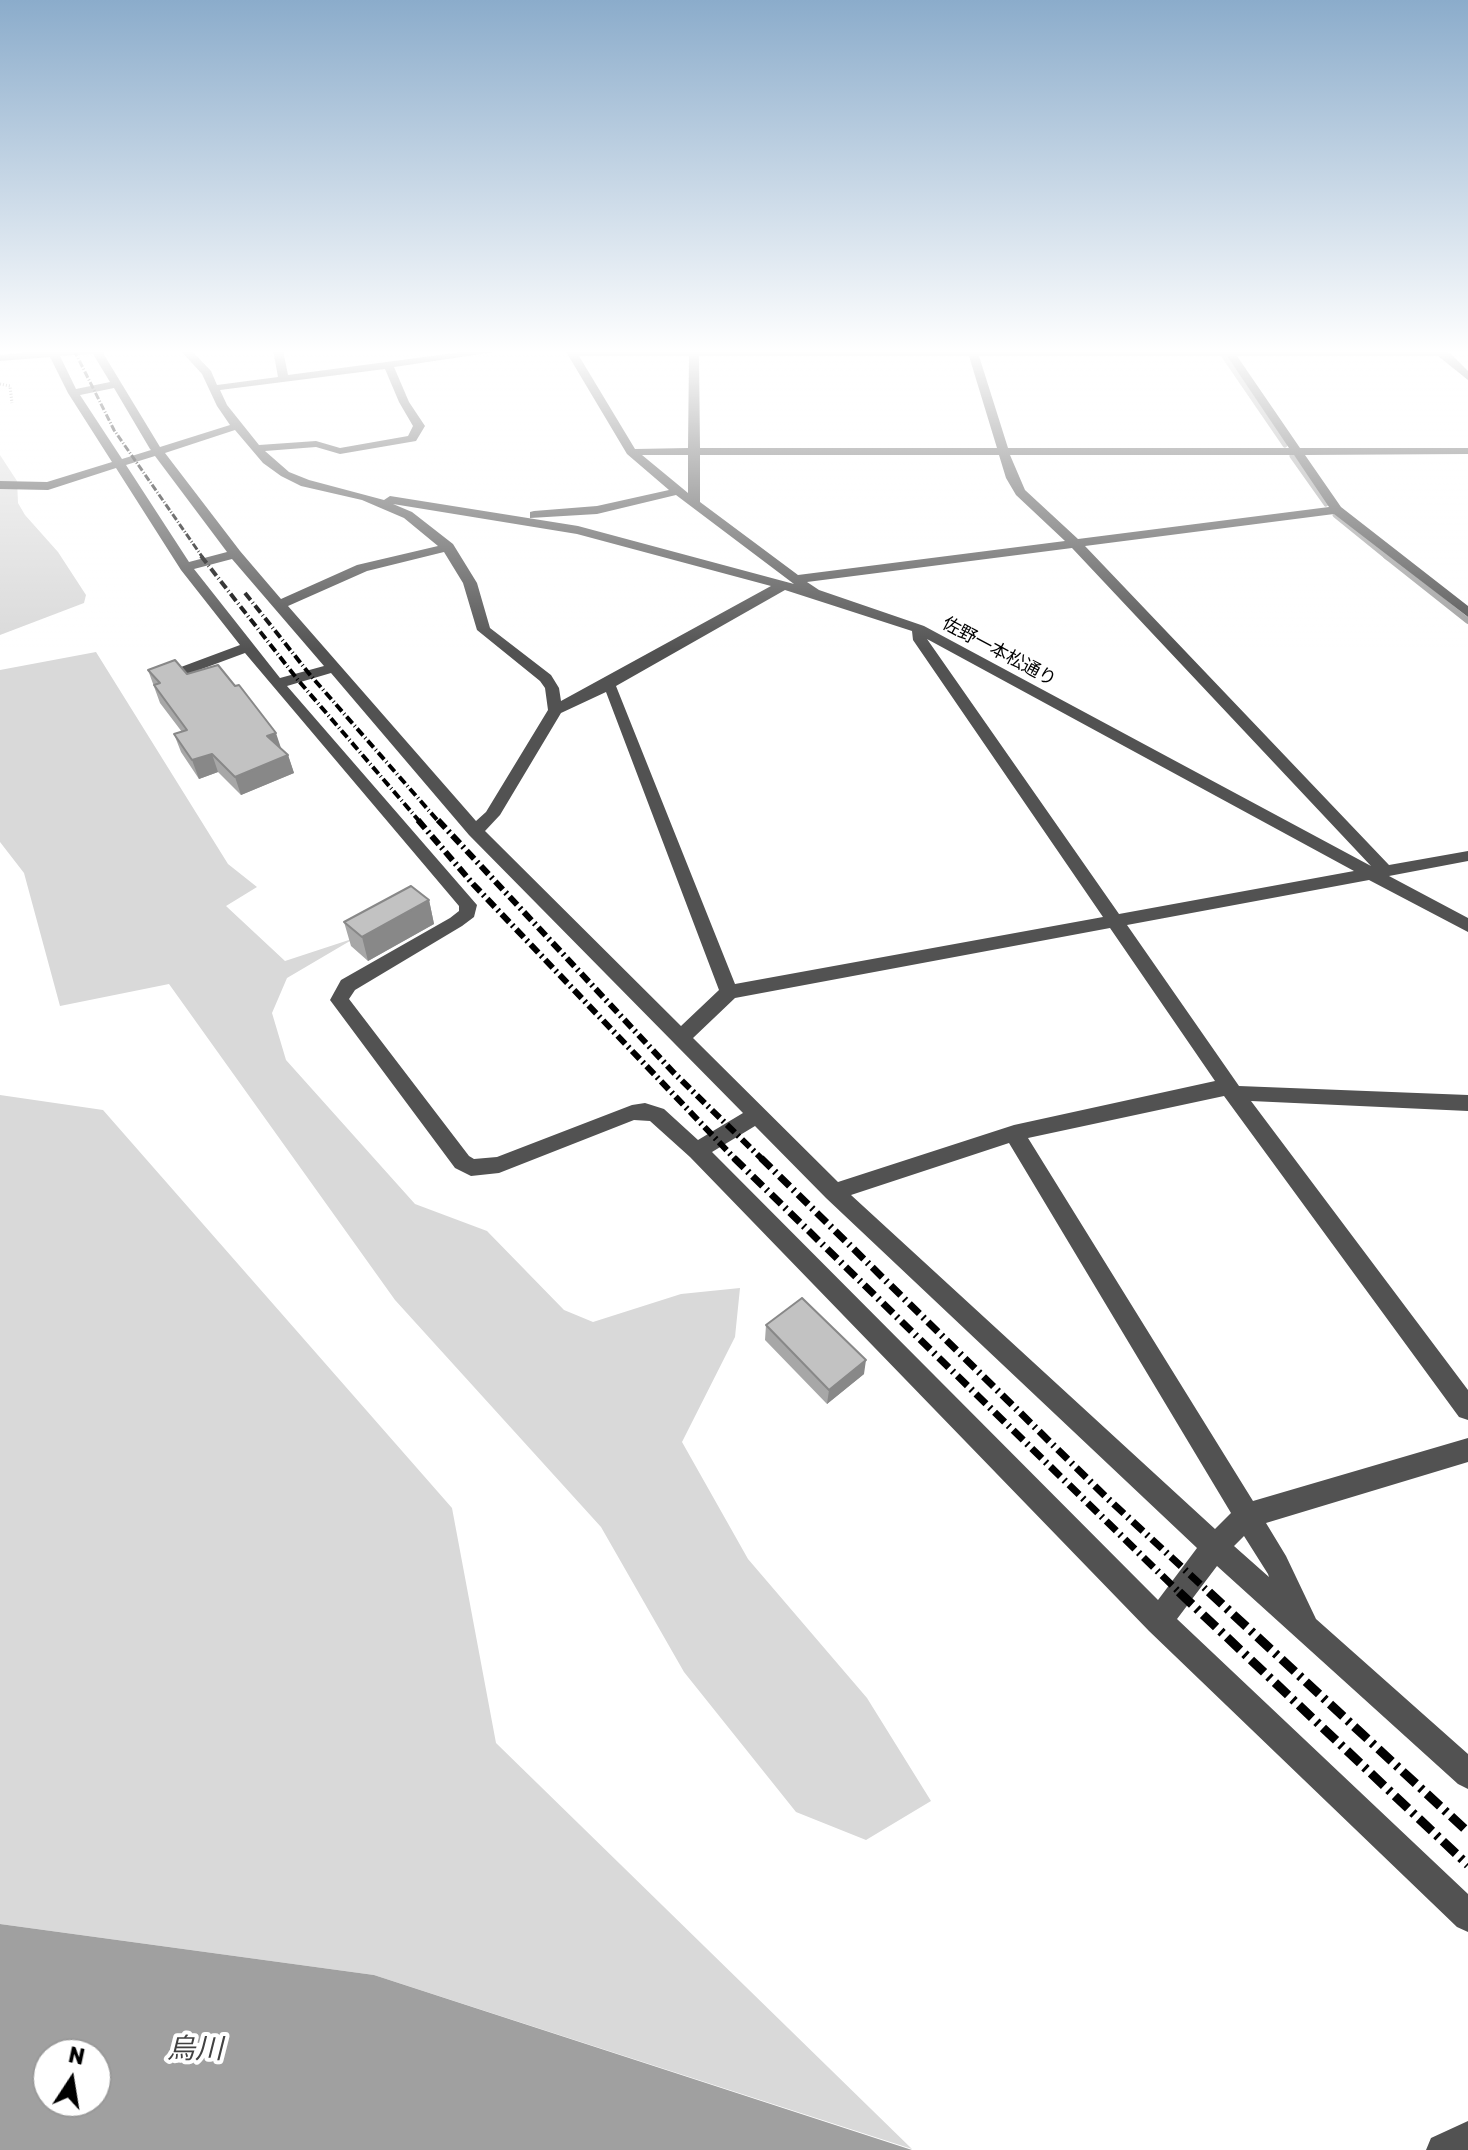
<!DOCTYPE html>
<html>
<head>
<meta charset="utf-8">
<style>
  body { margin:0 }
  #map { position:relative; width:1468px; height:2150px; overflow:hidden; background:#fff; font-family:Rubik,sans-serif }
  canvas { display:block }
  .north { position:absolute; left:32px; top:2038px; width:80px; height:80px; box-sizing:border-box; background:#fff; border:2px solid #999; border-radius:50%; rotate:12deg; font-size:22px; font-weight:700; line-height:32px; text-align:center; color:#000 }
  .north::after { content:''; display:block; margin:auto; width:28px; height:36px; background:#000; clip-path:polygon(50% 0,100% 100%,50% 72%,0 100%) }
</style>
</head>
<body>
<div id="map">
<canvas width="1468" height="2150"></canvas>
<div class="north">N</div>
</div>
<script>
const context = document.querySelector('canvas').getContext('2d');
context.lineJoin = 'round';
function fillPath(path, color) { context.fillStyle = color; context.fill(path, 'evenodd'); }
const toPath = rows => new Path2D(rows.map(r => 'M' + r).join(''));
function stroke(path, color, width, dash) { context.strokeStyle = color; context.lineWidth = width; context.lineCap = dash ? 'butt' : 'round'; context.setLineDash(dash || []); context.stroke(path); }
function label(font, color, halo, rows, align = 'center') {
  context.font = font + ' Rubik,"Noto Sans JP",sans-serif'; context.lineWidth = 8; context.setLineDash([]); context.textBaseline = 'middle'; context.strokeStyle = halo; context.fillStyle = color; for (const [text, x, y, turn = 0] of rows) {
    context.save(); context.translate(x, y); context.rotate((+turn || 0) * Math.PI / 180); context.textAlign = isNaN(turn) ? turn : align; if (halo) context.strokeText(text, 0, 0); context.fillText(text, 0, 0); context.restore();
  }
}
fillPath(toPath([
  [0,455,17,481,18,503,25,515,58,552,86,595,84,603,0,635],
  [96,652,228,864,257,887,226,906,285,961,355,938,287,978,272,1013,286,1060,415,1204,487,1231,564,1310,593,1322,681,1294,740,1288,735,1337,682,1442,748,1559,867,1698,931,1801,866,1840,796,1812,684,1672,601,1527,395,1300,169,984,60,1006,24,873,0,842,0,670],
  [0,1095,103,1110,452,1508,496,1743,912,2149,374,1975,0,1924]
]), '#d9d9d9');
fillPath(toPath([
  [0,1924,374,1975,912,2150,0,2150],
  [48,2054,96,2054,96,2102,48,2102]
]), '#a0a0a0');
stroke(toPath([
  [1224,356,1285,445],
  [1292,456,1326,504],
  [1335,515,1388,558]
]), '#a0a0a0', 5);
stroke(toPath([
  [1386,556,1468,621]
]), '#a0a0a0', 6);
stroke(toPath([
  [0,384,10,386,12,403]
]), '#747474', 3, [1, 2]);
fillPath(toPath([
  [47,350,107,350,103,353,160,447,230,425,217,406,202,374,180,350,191,350,211,371,217,385,278,377,273,350,283,350,288,375,477,350,508,350,394,367,409,402,425,426,416,441,340,454,316,447,265,451,289,472,309,480,384,500,390,496,578,526,794,584,676,495,597,514,530,518,530,512,534,511,597,506,669,490,627,454,565,350,1441,350,1451,354,1468,371,1468,380,1438,356,1237,356,1300,448,1468,448,1468,454,1305,455,1341,507,1468,606,1468,617,1334,514,1085,546,1389,865,1468,851,1468,861,1389,876,1468,918,1468,932,1369,880,1127,925,1239,1086,1468,1095,1468,1111,1251,1101,1468,1390,1468,1420,1459,1417,1224,1096,1028,1138,1253,1501,1468,1438,1468,1462,1266,1523,1286,1556,1316,1619,1468,1754,1468,1789,1458,1784,1217,1566,1177,1619,1468,1894,1468,1932,1457,1927,1149,1631,690,1157,650,1121,634,1120,499,1173,471,1176,455,1168,330,1000,341,980,450,918,459,911,459,906,245,653,191,673,181,673,181,667,240,645,181,570,116,468,48,490,0,489,0,481,47,482,112,462,68,393,50,357,0,361,0,355,47,350],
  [93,354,110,382,76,389,60,356,93,354],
  [579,356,689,356,688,448,635,449,579,356],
  [699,356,969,356,997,448,700,448,699,356],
  [979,356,1227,356,1289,448,1008,448,979,356],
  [385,369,399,402,413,426,408,436,340,448,316,441,259,445,227,405,220,390,385,369],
  [114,388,150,449,151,450,122,459,80,395,114,388],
  [235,430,263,463,281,476,301,486,362,500,404,518,438,546,357,565,281,599,240,551,165,453,235,430],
  [642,455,688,455,688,493,682,488,642,455],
  [700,455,999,455,1006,478,1016,495,1065,541,798,575,700,502,700,455],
  [1010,455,1294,455,1329,507,1078,539,1025,490,1010,455],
  [155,456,227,552,189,562,126,465,155,456],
  [393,504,577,534,771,586,561,701,559,688,551,675,490,628,477,583,453,544,412,512,393,504],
  [1072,548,1371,866,924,626,819,590,807,582,1072,548],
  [444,552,463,583,477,630,540,681,545,688,548,710,486,812,476,821,288,606,367,571,444,552],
  [232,559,324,666,280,678,194,569,232,559],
  [785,590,912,631,913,640,1103,917,735,984,616,686,785,590],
  [927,639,1354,871,1119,914,927,639],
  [331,673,469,835,743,1113,698,1140,664,1109,645,1103,632,1105,497,1157,474,1159,469,1156,349,999,355,990,462,926,474,917,477,905,287,686,331,673],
  [606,692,719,990,681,1026,485,831,500,815,561,713,606,692],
  [1110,928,1215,1081,1014,1125,838,1182,693,1038,735,998,1110,928],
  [755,1126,826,1198,1197,1548,1158,1600,712,1152,755,1126],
  [1009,1143,1231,1513,1215,1529,851,1195,1009,1143],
  [1244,1536,1268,1574,1269,1577,1234,1546,1244,1536],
  [1468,2121,1468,2150,1426,2150,1431,2138,1468,2121]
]), '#525252');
stroke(toPath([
  [74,350,114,430,203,558]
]), '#000', 3, [7, 2, 1, 2]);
stroke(toPath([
  [201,556,298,680,420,822],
  [245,593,311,676,439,822]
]), '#000', 4, [9, 3, 1, 3]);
stroke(toPath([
  [418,820,473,884,736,1160],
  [438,820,674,1073,763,1160]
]), '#000', 6, [11, 4, 2, 4]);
stroke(toPath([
  [734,1158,1181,1594],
  [761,1158,1105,1496,1211,1594]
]), '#000', 7, [14, 5, 2, 5]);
stroke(toPath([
  [1179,1592,1468,1865],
  [1209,1592,1468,1832]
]), '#000', 9, [18, 6, 3, 6]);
fillPath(toPath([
  [148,670,187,674,288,755,294,773,241,795,218,772,199,779,181,752,174,734,182,732,160,703],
  [429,900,434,924,368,961,351,946,344,922],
  [766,1325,864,1374,827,1404,765,1340]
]), '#a7a7a7');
fillPath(toPath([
  [276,733,282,751,267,736],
  [212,754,218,772,199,779,192,760],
  [288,755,294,773,241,795,235,777],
  [429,900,434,924,368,961,362,937],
  [866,1360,864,1374,827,1404,829,1390]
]), '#888');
const building = toPath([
  [175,660,187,674,218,665,235,686,239,685,276,733,267,736,288,755,235,777,212,754,192,760,174,734,187,730,154,685,160,683,148,670,175,660],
  [411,886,429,900,362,937,344,922,411,886],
  [802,1298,866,1360,829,1390,766,1325,802,1298]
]);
fillPath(building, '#c2c2c2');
stroke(building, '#888', 2);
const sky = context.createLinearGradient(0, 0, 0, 651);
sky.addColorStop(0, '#8baccb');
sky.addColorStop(0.54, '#fff');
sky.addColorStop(1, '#ffffff00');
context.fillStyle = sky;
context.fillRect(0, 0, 1468, 651);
label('18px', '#000', '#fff', [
  ["佐野一本松通り",999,652,28]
]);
label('italic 28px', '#414141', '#fff', [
  ["烏川",195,2050]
]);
</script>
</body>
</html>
